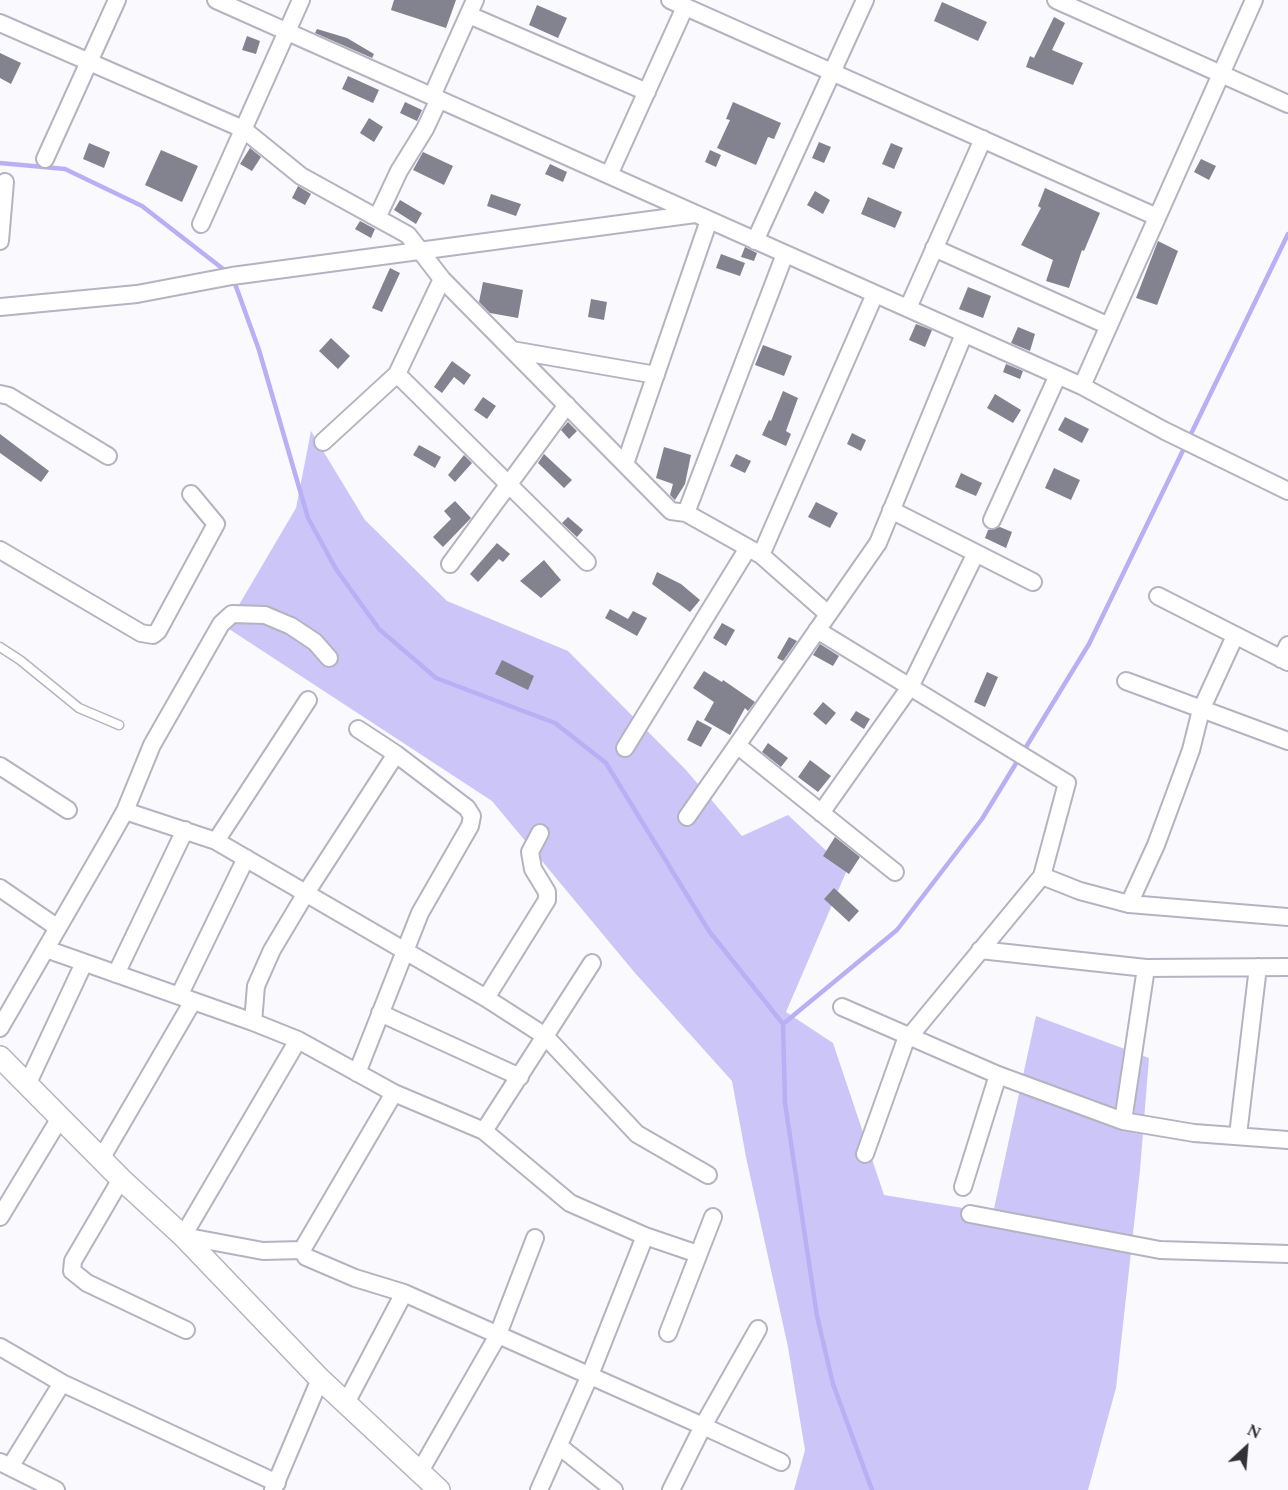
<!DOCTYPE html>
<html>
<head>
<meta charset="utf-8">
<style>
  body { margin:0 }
  #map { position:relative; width:1288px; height:1490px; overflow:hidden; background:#f9f9fe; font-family:Spectral,serif }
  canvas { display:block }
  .north { position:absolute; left:1216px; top:1418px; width:60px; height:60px; -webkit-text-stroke:4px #f9f9fe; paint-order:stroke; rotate:26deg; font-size:16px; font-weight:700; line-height:24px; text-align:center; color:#323237 }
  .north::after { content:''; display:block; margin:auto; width:21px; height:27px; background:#323237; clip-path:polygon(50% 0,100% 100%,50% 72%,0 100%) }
</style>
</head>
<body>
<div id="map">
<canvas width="1288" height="1490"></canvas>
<div class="north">N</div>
</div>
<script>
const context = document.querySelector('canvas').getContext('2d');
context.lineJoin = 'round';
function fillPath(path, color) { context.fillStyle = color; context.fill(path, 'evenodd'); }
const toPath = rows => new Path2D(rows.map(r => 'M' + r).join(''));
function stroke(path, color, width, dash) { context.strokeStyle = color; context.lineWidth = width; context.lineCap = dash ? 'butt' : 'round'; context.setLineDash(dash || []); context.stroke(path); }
fillPath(toPath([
  [311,431,365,520,447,601,568,651,686,770,742,836,788,815,847,870,786,1012,833,1043,884,1195,993,1213,1036,1016,1149,1058,1140,1170,1116,1388,1088,1490,794,1490,805,1450,788,1347,746,1157,732,1081,635,973,492,801,226,627,296,508]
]), '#cbc6f7');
stroke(toPath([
  [0,163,65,169,142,206,227,272],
  [234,281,259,350,308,518,336,569,379,629,436,678,555,723,606,763,709,931,783,1024,785,1103,817,1316,833,1384,872,1490],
  [783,1024,897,930,982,819,1089,644,1288,234]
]), '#b8aff5', 4.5);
fillPath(toPath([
  [394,0,456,0,446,28,391,10],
  [942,2,987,22,978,41,934,21],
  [537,5,567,18,558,38,529,25],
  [1054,17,1065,23,1052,50,1083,63,1073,85,1026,67,1030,56,1034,58],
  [317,29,347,38,374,54,372,58,315,33],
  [247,36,260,41,256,54,242,50],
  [0,53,21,63,11,84,0,78],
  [348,76,379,90,373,103,342,89],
  [405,102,422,110,417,121,400,113],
  [733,102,781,123,774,139,768,137,756,165,717,148,730,120,726,119],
  [369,118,383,127,374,142,360,133],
  [819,142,831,147,824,163,812,158],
  [89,143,110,152,104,168,83,159],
  [891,143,903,148,894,169,882,164],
  [250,148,261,157,252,171,240,164],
  [161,150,198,166,182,202,145,185],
  [710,150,721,155,716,167,705,162],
  [423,152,453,166,444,185,413,170],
  [1201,159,1216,166,1209,180,1194,172],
  [550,164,567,172,563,182,545,174],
  [298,186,311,194,305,205,292,198],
  [1045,188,1100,213,1084,251,1082,250,1069,288,1046,281,1053,260,1021,245,1041,208,1038,206],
  [815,191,830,200,823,214,807,205],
  [491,194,521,204,516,216,487,206],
  [868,197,902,212,895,228,861,214],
  [400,200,422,213,416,224,394,210],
  [360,221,375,229,371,238,355,229],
  [1158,241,1178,251,1157,305,1136,298],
  [745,247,757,253,754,261,741,257],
  [721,254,745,263,740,276,716,268],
  [390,268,400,273,382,312,372,308],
  [483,282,523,290,518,318,490,313,479,302],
  [968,287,991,296,983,318,959,309],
  [591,299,607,302,604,320,588,317],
  [916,324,932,330,925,347,909,340],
  [1018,327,1035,334,1030,351,1011,343],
  [331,338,350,356,338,369,319,351],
  [763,345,792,356,784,376,755,365],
  [452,361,471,375,464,385,454,377,442,393,434,387],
  [1006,364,1023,371,1020,379,1003,372],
  [783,391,798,398,786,431,791,434,786,446,762,435,769,420,771,421],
  [995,394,1021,410,1013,423,987,408],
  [483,397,496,406,487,419,474,410],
  [1065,417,1089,429,1082,443,1058,430],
  [568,422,577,431,569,439,561,430],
  [852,433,866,440,861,451,847,444],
  [0,434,49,471,41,482,0,453],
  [419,445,441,457,435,468,413,455],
  [664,447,691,455,685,484,675,500,670,495,673,484,656,478],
  [544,454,572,480,564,488,538,463],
  [736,454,751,461,745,473,730,466],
  [464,455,472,463,455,482,448,475],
  [1054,468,1080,480,1071,500,1045,488],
  [961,473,982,483,976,496,955,487],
  [455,501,471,518,443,547,433,537,451,519,444,511],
  [816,502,838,513,830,528,808,517],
  [568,517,583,530,577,537,562,523],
  [1000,527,1012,532,1006,548,985,538,988,530],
  [497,543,510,554,503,562,499,559,478,582,470,574],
  [544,560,561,580,541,598,520,581],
  [657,572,681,584,700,600,690,612,652,584],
  [610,609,628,619,633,611,647,618,637,636,605,618],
  [722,623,735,630,726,646,713,638],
  [789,637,797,641,783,661,777,658],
  [820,644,839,656,833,666,813,655],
  [502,660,534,676,528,690,495,674],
  [704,671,722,682,723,680,755,702,748,711,745,708,730,735,704,720,714,702,693,688],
  [987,672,998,677,985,707,974,702],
  [823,702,836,713,826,725,813,714],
  [856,711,870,719,864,729,850,720],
  [697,720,712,728,701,747,687,740],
  [768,743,788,758,781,767,762,752],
  [810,760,831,776,818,792,798,777],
  [835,837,860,857,849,874,823,856],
  [834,888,859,911,849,922,824,899]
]), '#83828f');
const service = toPath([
  [0,647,20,660,79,708,119,725]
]);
const minor = toPath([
  [216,0,1082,386,1165,431,1288,491],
  [670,0,1157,217],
  [1056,0,1288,104],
  [469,15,647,92],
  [0,23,243,129,301,176,408,235,442,279,671,511,686,513,761,555,828,614],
  [432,96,475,0],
  [45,159,117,0],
  [609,175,685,7],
  [377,218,399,171,425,129,439,99],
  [201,224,301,0],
  [0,241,5,182],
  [755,241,865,0],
  [934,248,1109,326],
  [0,307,137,294,232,276,695,214],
  [908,308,983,139],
  [512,350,656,375],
  [397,374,587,562],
  [1082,386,1254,0],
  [0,394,9,396,108,456],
  [323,442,397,374,442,279],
  [625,464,709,220],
  [891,510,1033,582],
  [686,513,785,254],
  [992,520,1058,375],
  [0,550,141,633,153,635,158,631,216,524,191,494],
  [761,555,875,294],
  [450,564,567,405],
  [1158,596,1288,662],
  [817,630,1067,783,1042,876,905,1042,865,1154],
  [1281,659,1288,645],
  [1126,681,1288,741],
  [737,745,895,872],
  [625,748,748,548],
  [0,766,68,810],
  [125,811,216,841,486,998,545,1036,637,1134,708,1175],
  [821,813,910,687,976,553],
  [687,817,878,543,964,334],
  [216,841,308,700],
  [1042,876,1080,891,1129,904,1288,917],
  [0,888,58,928],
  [1129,904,1156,845,1191,750,1201,710,1235,636],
  [46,949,253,1022,298,1040,394,1093,484,1131,570,1203,645,1236,698,1254],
  [980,950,1146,968,1288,967],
  [116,974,185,830],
  [179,996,246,858],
  [486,998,547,900,547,892,533,869,530,852,540,833],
  [842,1007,998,1075,1123,1121,1194,1133,1288,1140],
  [380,1013,520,1077],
  [253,1022,256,986,272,950,306,893,396,754,358,729],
  [0,1028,111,836,125,811,152,745,221,624,232,614,265,615,291,626,315,642,329,658],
  [298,1040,183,1236,263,1251,302,1250],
  [357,1073,420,913,470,826,472,816,467,808,396,754],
  [27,1085,84,963],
  [394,1093,302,1250,306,1257,355,1278,404,1293,703,1426,671,1490],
  [1123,1121,1146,968],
  [484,1131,592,963],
  [1238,1135,1258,967],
  [101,1159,193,1001],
  [121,1179,73,1261,72,1271,87,1283,186,1330],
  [963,1187,998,1075],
  [970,1214,1160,1250,1288,1254],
  [0,1217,60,1118],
  [758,1329,703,1426,781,1462],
  [668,1333,713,1217],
  [0,1347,62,1383,277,1483],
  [346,1403,404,1293],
  [559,1446,614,1490],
  [0,1462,56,1490],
  [10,1467,62,1383],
  [419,1473,497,1337,535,1238],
  [273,1490,320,1379],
  [539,1490,590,1375,645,1236]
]);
const tertiary = toPath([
  [0,1057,121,1179,183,1236,320,1379,439,1490]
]);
stroke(service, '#b4b3c1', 11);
stroke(minor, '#b4b3c1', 20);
stroke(tertiary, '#b4b3c1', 24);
stroke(service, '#fff', 8);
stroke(minor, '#fff', 16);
stroke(tertiary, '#fff', 21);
</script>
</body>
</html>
